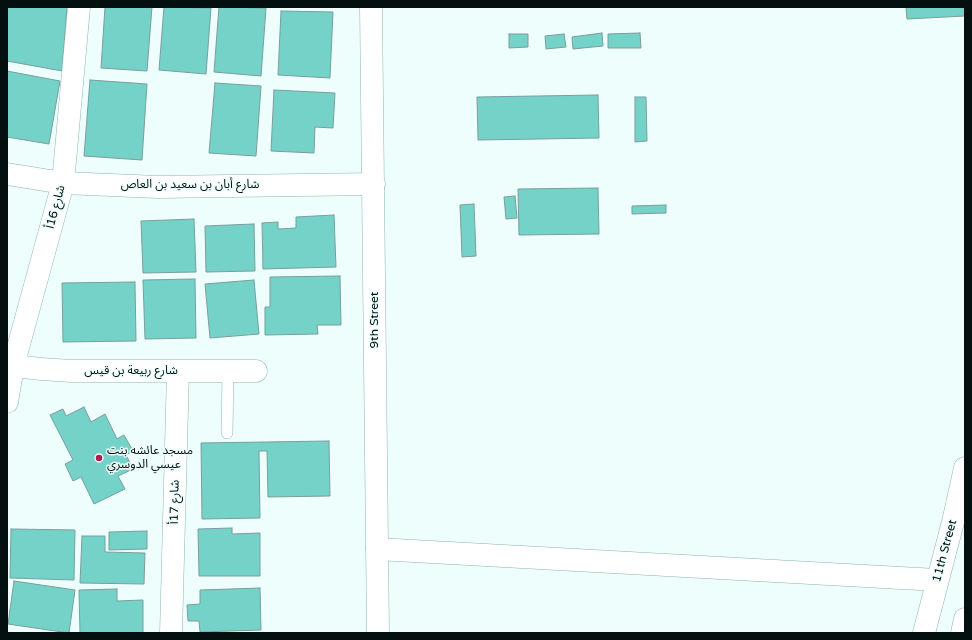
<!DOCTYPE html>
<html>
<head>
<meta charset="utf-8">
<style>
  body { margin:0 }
  #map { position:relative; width:972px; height:640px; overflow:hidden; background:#eefefc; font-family:"Varela Round",sans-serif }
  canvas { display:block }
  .frame { position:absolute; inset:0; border:8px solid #03100f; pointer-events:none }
</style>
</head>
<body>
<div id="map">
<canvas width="972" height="640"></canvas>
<div class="frame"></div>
</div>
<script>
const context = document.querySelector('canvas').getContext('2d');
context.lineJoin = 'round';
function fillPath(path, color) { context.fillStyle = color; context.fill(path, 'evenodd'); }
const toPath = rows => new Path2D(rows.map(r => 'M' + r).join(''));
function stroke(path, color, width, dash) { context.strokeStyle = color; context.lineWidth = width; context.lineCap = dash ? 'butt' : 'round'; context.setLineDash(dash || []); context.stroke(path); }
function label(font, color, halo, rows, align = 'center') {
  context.font = font + ' "Varela Round","Noto Sans Arabic",sans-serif'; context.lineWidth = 3; context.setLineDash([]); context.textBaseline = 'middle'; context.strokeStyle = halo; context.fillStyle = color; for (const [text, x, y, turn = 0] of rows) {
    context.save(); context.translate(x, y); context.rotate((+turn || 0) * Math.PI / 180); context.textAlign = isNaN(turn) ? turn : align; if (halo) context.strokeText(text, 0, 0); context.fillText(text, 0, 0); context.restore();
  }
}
const building = toPath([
  [7,7,67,7,62,71,7,61,7,7],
  [105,7,152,7,147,71,101,68,105,7],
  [164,7,211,8,206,74,159,70,164,7],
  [219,7,266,8,261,76,214,72,219,7],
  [906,7,965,7,965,16,907,19,906,7],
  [281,11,333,12,330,78,278,75,281,11],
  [602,33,603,46,573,49,572,37,602,33],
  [640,33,641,48,608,48,608,34,640,33],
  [509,34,528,34,528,47,509,48,509,34],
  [564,34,566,47,546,49,545,36,564,34],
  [7,71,60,81,49,144,7,137,7,71],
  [90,80,147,84,142,160,84,156,90,80],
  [215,83,261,86,256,156,209,153,215,83],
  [274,90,335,93,333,128,315,127,314,153,271,151,274,90],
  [598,95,599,138,478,140,477,97,598,95],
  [635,97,646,97,647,141,635,142,635,97],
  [598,188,599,234,519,235,518,189,598,188],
  [515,196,517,218,506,219,504,197,515,196],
  [474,204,476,256,462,257,460,205,474,204],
  [666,205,666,213,632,214,632,206,666,205],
  [334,215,336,267,263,269,262,223,278,222,278,229,296,228,296,217,334,215],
  [194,219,196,272,143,273,141,221,194,219],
  [254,224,255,271,206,272,205,226,254,224],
  [340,276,341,325,317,325,318,334,265,335,265,307,270,307,270,277,340,276],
  [195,279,196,338,145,339,143,280,195,279],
  [254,280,259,334,210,338,205,284,254,280],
  [135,282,136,341,63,342,62,283,135,282],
  [84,407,91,422,105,414,117,439,124,435,133,451,126,455,133,469,118,476,125,489,94,504,81,477,73,481,65,464,73,460,50,415,63,409,66,416,84,407],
  [329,441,330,496,268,497,267,451,259,451,260,518,202,519,201,443,329,441],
  [232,528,232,534,260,533,260,576,199,576,198,529,232,528],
  [11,529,75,530,74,580,10,578,11,529],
  [147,531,147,549,109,550,109,532,147,531],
  [82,536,105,536,105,552,145,553,144,584,80,583,82,536],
  [14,581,75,590,69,633,8,624,14,581],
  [260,588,261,630,200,632,199,621,188,621,187,605,200,604,200,590,260,588],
  [117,589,117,601,143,600,143,633,80,633,79,590,117,589]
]);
fillPath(building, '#75d2c9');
stroke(building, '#789f9a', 1);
const service = toPath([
  [227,433,228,371]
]);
const minor = toPath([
  [7,174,63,183,158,187,374,184],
  [7,365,41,369,72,371,256,371],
  [7,402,13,366,63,183,79,7],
  [377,549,937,580],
  [171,633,178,371]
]);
const tertiary = toPath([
  [371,7,378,633],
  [924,633,953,522,965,468],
  [962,633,965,619]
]);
stroke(service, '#8db5b0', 12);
stroke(minor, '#8db5b0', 23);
stroke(tertiary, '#8db5b0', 23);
stroke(service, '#fff', 11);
stroke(minor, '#fff', 22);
stroke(tertiary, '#fff', 22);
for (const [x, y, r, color] of [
  [99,458,4,"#ad1d53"]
]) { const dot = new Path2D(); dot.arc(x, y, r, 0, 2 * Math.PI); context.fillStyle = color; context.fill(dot); stroke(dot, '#eefefc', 1.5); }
label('12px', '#03100f', '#eefefc', [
  ["شارع أبان بن سعيد بن العاص",190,185],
  ["شارع 16أ",56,207,-75],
  ["9th Street",375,320,-90],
  ["شارع ربيعة بن قيس",131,371],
  ["شارع 17أ",175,502,-89],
  ["11th Street",945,551,-75]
]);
label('12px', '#03100f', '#eefefc', [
  ["مسجد عائشه بنت",107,451],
  ["عيسي الدوسري",107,465]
], 'left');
</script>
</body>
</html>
